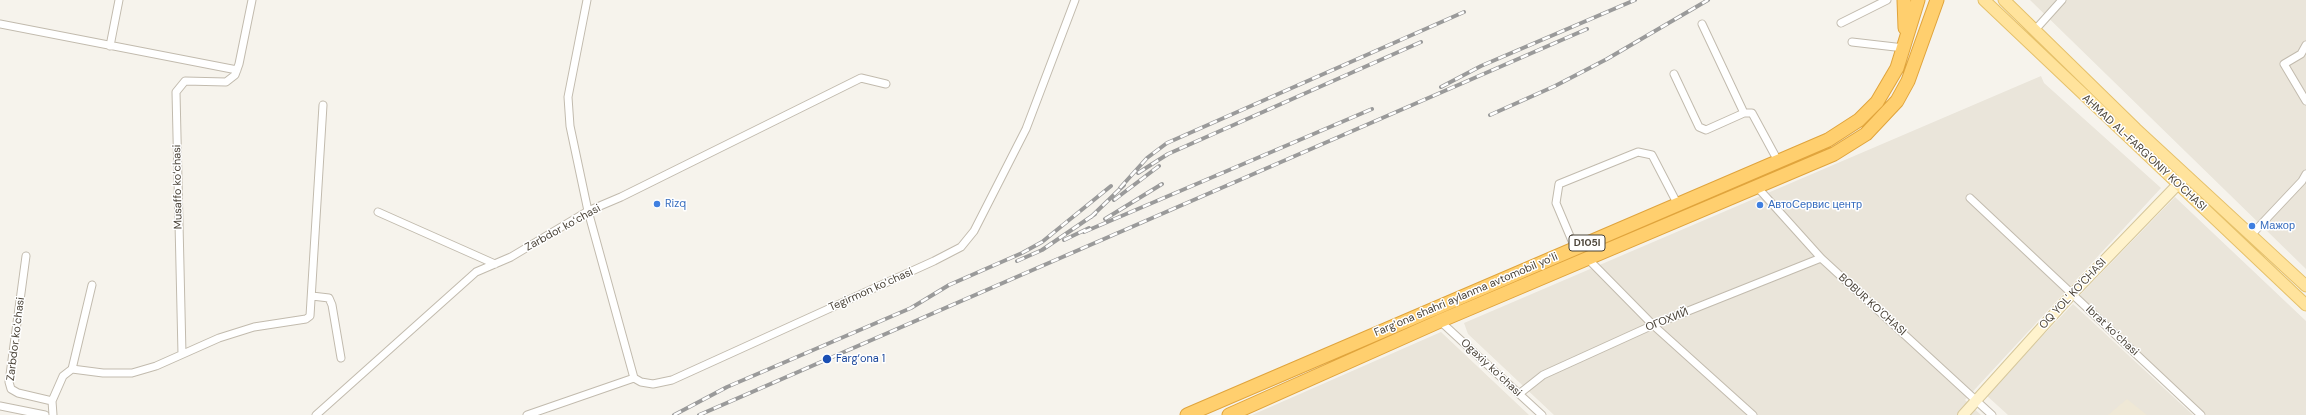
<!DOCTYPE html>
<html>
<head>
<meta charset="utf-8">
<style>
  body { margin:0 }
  canvas { display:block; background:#f6f3ec }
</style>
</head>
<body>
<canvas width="2306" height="415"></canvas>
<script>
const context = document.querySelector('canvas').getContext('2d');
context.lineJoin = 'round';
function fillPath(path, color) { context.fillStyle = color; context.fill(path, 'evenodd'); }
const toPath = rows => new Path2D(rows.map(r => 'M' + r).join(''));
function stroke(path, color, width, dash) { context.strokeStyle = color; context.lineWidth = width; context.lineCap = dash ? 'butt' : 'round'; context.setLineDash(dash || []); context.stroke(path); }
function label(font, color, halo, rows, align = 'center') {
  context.font = font + ' "DM Sans",sans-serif'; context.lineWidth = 3; context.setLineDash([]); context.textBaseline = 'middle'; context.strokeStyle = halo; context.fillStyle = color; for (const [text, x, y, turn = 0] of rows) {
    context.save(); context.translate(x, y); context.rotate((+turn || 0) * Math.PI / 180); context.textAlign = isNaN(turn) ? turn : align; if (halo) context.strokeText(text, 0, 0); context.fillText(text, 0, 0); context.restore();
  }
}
fillPath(toPath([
  [2030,0,2306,0,2306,269],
  [2041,76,2044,83,2161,188,1965,400,1981,415,1554,415,1468,334,1464,323],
  [2175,197,2306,321,2306,415,2206,415,2079,296],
  [2073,304,2193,415,2008,415,1986,395],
  [1441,332,1529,415,1252,415]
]), '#eae5da');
fillPath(toPath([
  [2127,399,2147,415,2108,415]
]), '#efe8d6');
const street = toPath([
  [587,0,568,97,570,126,588,211,634,378],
  [1841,23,1887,0],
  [0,24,237,70],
  [1702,24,1744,113,1752,113,1778,161],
  [2035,30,2062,0],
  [1852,42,1904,48],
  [2306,45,2301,54,2284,64,2306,101],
  [110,46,119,0],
  [1674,74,1699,127,1706,130,1744,113],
  [1758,188,1821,258,1992,415],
  [1970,198,2201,415],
  [378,212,495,264],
  [2252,234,2302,181,2306,174],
  [1575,248,1556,203,1559,184,1638,152,1652,155,1678,205],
  [26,256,9,382,11,389,18,393,52,401,53,415],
  [1588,259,1653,325,1753,415],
  [312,296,329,298,332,305,341,358],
  [1440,321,1542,415],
  [182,354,176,92,185,81,226,82,235,75,239,64,252,0],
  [72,369,92,285],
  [1519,394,1543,375,1653,325,1821,258],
  [52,401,63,376,72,369,103,373,132,373,156,366,219,338,254,327,306,319,310,316,323,105],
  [0,406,45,415],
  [316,415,476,272,511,257,588,211,621,197,861,78,886,84],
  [527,415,634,378,641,382,653,384,672,380,934,261,961,247,974,231,1026,129,1075,0]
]);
const secondary = toPath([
  [1963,415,2072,294,2186,176]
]);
const primary = toPath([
  [1984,0,2306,305],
  [2004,0,2136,129,2306,286]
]);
const highway = toPath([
  [1904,0,1905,28],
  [1187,415,1828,140,1859,120,1877,102,1897,68,1918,0],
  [1229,415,1440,321,1834,154,1866,134,1897,101,1908,81,1937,0]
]);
stroke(street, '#c2bbae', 9);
stroke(secondary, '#d6c79b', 12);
stroke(primary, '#e6c16a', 13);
stroke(highway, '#e0a43c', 15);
stroke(street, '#fff', 7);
stroke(secondary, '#fff3cd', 10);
stroke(primary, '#ffe39c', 11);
stroke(highway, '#ffcf6e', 13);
const rail = toPath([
  [1441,87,1481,66,1635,0],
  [1490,115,1555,86,1607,59,1708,0],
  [1138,173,1168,154,1421,42],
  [1120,188,1147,158,1167,143,1464,12],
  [1114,200,1159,166],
  [1091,217,1124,185],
  [1105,219,1162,184],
  [1084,232,1372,109],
  [1064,240,1089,228],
  [1017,261,1042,250,1095,214],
  [674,415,727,387,911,308,949,285,1022,253,1042,242,1111,186],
  [699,415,1587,29]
]);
stroke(rail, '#9a9a9a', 4);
stroke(rail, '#fff', 2.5, [8]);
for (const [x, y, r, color] of [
  [657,204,4,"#3f7fe0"],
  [1760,205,4,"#3f7fe0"],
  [2252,226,4,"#3f7fe0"],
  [827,359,5,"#1a4fb4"]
]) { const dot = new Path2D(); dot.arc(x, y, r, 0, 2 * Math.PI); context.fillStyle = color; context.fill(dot); stroke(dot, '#fff', 1.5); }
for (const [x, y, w] of [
  [1587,243,36]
]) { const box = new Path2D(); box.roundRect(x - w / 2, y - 8, w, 16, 3); context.fillStyle = '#fff'; context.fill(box); stroke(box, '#4b4439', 1); }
label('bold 10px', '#4b4439', null, [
  ["D105l",1587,243]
]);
label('11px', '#4b4439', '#fff', [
  ["AHMAD AL-FARG'ONIY KO'CHASI",2144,153,43],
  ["Musaffo koʻchasi",178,187,-91],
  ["Zarbdor koʻchasi",563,228,-29],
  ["Tegirmon koʻchasi",871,290,-24],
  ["OQ YOL' KO'CHASI",2073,294,-47],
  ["Fargʻona shahri aylanma avtomobil yoʻli",1466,295,-23],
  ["BOBUR KO'CHASI",1872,305,42],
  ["ОГОХИЙ",1667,320,-22],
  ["Ibrat koʻchasi",2112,331,43],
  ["Zarbdor koʻchasi",16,339,-83],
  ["Ogaxiy koʻchasi",1491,368,43]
]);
label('11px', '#366cbe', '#fff', [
  ["Rizq",665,204],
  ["АвтоСервис центр",1768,205],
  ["Мажор",2260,226]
], 'left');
label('11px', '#164399', '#fff', [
  ["Farg‘ona 1",836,359]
], 'left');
</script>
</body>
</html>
